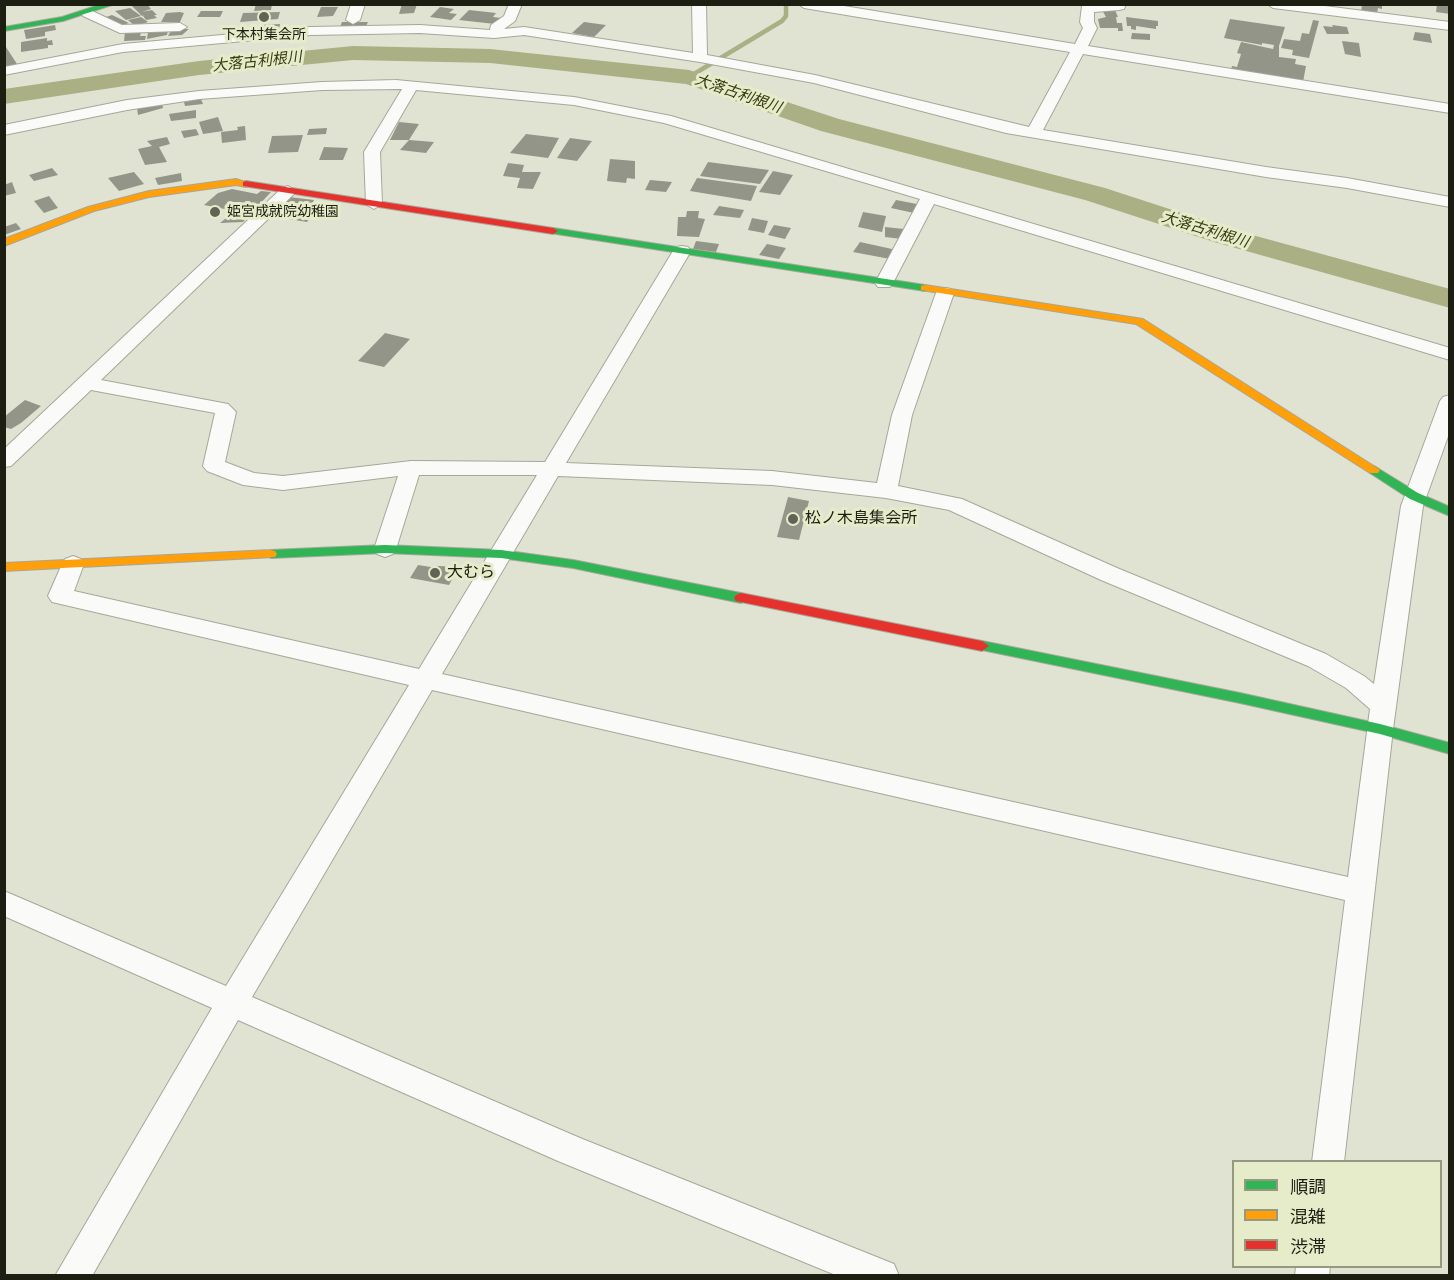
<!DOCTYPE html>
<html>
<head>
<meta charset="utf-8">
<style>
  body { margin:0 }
  #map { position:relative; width:1454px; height:1280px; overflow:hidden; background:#e1e3d2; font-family:Helvetica,"Noto Sans JP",sans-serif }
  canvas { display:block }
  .frame { position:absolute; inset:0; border:6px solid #1c1e12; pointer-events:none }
  .legend { position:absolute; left:1232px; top:1160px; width:210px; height:108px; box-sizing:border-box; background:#e6ebca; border:2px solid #959980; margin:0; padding:8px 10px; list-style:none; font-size:18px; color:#1c1e12 }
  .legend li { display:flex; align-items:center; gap:12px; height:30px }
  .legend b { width:30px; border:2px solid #959980 }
</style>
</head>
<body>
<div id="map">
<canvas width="1454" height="1280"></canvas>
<div class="frame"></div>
<ul class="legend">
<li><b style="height:8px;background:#30b455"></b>順調</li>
<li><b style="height:8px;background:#ff9f0a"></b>混雑</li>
<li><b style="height:8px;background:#e5322d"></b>渋滞</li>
</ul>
</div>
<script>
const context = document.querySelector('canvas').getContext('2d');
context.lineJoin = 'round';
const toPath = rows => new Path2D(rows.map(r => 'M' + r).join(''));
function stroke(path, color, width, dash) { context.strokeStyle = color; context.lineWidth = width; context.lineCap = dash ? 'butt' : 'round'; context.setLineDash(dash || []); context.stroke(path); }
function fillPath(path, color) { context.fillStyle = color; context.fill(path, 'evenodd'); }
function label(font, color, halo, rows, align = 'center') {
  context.font = font + ' Helvetica,"Noto Sans JP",sans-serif'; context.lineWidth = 6; context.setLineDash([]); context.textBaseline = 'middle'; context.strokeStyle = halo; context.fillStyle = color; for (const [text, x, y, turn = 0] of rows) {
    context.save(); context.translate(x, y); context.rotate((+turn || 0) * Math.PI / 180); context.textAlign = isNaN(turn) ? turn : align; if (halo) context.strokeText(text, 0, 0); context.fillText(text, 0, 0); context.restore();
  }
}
stroke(toPath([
  [689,77,782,21,786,16,786,4]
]), '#aab084', 4.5);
fillPath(toPath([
  [353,46,490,49,689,70,839,119,1105,188,1234,230,1450,289,1450,308,1214,242,1085,200,821,131,686,84,490,63,353,60,199,75,4,104,4,89,199,61,353,46]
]), '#aab084');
fillPath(toPath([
  [138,4,147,4,151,9,142,12,152,10,157,15,154,15,157,18,146,20,143,16,145,15,142,16,132,6],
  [256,4,272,4,271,10,254,11],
  [402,4,417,4,414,13,399,14],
  [1362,4,1378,4,1382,6,1382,9,1378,8,1377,13,1361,14],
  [1437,4,1450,5,1450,14,1436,12],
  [321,7,338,7,333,16,317,17],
  [440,7,454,9,449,13,457,14,451,20,430,17],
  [130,8,141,16,126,20,115,11],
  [469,10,496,13,493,17,501,18,495,24,459,20],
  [1102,10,1115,10,1118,17,1116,17,1117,23,1122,23,1123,31,1118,31,1118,28,1100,28,1098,19,1106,17],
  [201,11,223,11,220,17,197,17],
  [280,12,278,19,240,22,243,13],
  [166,13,180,12,184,13,180,22,161,22],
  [112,15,129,23,120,26,103,18],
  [141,17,148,22,135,26,128,20],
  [1126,17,1158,21,1158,26,1156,26,1156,29,1136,26,1136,30,1131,29,1131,26,1127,26],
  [1230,19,1285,27,1279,46,1279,57,1296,59,1295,64,1306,66,1303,82,1231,70,1232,66,1237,67,1241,54,1237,53,1241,42,1273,49,1274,45,1262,43,1262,45,1224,38],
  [1313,20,1319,21,1309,58,1292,55,1293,50,1281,48,1284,39,1300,41,1302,33,1309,34],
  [342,22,368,22,366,26,340,27],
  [584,22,606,25,594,37,572,33],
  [280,24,279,29,259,30,261,25],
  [55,25,56,30,45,32,45,36,26,39,24,30],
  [1332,25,1347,27,1349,34,1327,34,1323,26,1333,27],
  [172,29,189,29,182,35,168,36],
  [145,30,146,32,141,33,140,36,146,36,145,40,124,41,125,32],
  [168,30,167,35,147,39,148,32],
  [1415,32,1430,34,1432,43,1413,40],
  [1132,33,1150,34,1150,40,1131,39],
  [47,38,47,41,52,40,53,45,48,45,48,48,21,52,21,42],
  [1342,41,1359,43,1361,57,1345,54],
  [4,44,17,64,4,67],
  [201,99,203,104,185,106,184,102],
  [162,103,163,108,138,115,137,108],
  [196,110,196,118,171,121,169,114],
  [218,117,223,131,203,134,199,122],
  [399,122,419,124,409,140,390,140],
  [245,126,246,140,222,143,221,132,238,130,237,127],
  [327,128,326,134,307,135,309,129],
  [196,129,199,135,184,138,181,131],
  [526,134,559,138,548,158,510,153],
  [303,135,298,152,268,153,272,136],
  [167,137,170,144,159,147,167,162,145,165,138,149,152,146,147,141],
  [570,138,592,141,577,161,557,158],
  [409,140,434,142,426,153,400,150],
  [324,147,348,148,343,160,319,160],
  [610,159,635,161,635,179,627,178,626,183,607,181],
  [708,162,769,170,760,184,700,176],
  [508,163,524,165,522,172,541,172,533,189,517,188,520,178,503,176],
  [52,168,58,175,34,181,29,175],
  [773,171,793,175,780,195,759,192],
  [134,172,144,184,119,191,108,178],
  [181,173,182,181,158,185,155,178],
  [697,178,757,186,751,201,690,191],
  [650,180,672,182,666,192,645,190],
  [12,182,16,193,4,196,4,185],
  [232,189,257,194,261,191,271,192,243,222,220,223,235,211,204,205,218,193],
  [49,196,58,208,44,213,34,201],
  [289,197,314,200,311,206,306,206,300,213,313,213,307,222,271,216],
  [896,200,917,204,914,213,891,208],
  [719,206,744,210,740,218,713,215],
  [687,211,699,211,698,218,705,219,699,237,677,236,678,217,686,217],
  [863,212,886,216,882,232,858,227],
  [752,218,768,221,764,233,748,230],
  [16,223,21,229,4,235,4,227],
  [774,225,791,228,785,239,768,235],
  [885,227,904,229,902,239,885,237],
  [696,241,719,244,716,252,693,249],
  [860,242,892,249,890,259,853,252],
  [767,244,786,248,779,259,759,255],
  [385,333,410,339,384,367,358,361],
  [25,400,41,406,21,423,11,429,4,427,4,417],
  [788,497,809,501,799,540,777,537],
  [418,565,437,568,438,566,459,567,449,585,410,578]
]), '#939588');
const street = toPath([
  [351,4,365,4,360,20,353,24,346,20,351,4],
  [509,4,522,4,515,21,504,29,524,27,693,53,692,4,706,4,707,55,815,75,1029,127,1070,52,804,8,798,4,832,4,1075,44,1083,28,1080,22,1082,6,1126,4,1124,9,1119,10,1094,12,1094,22,1097,28,1088,46,1450,104,1450,113,1083,54,1043,130,1266,167,1347,178,1450,197,1450,207,1347,188,1266,177,1006,133,814,83,700,62,524,35,494,38,420,33,310,35,123,52,4,75,4,67,123,44,310,27,420,25,490,30,491,25,504,16,509,4],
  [1267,4,1309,4,1450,22,1450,30,1273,8,1267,4],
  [88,9,122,25,180,23,187,27,180,31,120,33,83,16,81,13,88,9],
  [396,80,574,97,671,116,1450,348,1450,360,934,204,893,283,890,287,878,287,875,283,920,199,664,123,574,105,416,90,380,152,382,204,374,209,366,204,364,152,402,89,322,90,199,99,127,110,4,135,4,125,127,100,199,91,322,82,396,80],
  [288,186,296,191,294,194,101,380,228,404,236,412,225,462,254,473,283,476,411,461,545,462,673,251,676,247,682,246,688,247,691,251,566,463,772,471,877,483,892,415,936,293,939,289,945,288,951,289,954,293,912,415,898,486,962,499,1117,568,1326,654,1364,676,1374,684,1401,506,1440,401,1443,397,1450,395,1450,431,1423,506,1393,729,1344,1162,1312,1162,1345,900,432,690,252,997,580,1138,894,1264,899,1276,838,1276,558,1161,238,1020,92,1276,55,1276,212,1008,4,916,4,891,226,986,409,685,52,602,48,596,62,564,65,559,73,556,81,559,84,564,74,591,419,669,537,475,419,475,396,549,393,554,385,557,377,554,374,549,398,476,283,490,243,485,207,471,203,466,215,413,91,390,11,466,4,467,4,449,282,188,288,186],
  [558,476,772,485,886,498,949,510,1101,580,1308,666,1346,688,1370,709,1348,877,442,674,558,476],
  [1296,1266,1330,1266,1329,1276,1295,1276,1296,1266]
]);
const fast = toPath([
  [102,4,115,4,63,21,4,31,4,27,62,17,102,4],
  [553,228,925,285,930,288,925,291,550,233,550,229,553,228],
  [1374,466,1418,493,1450,507,1450,516,1410,499,1370,473,1368,470,1370,467,1374,466],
  [385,545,501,550,573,560,741,593,748,598,741,603,573,568,501,558,385,553,271,558,265,554,271,550,385,545],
  [982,641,1240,693,1380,724,1450,743,1450,754,1380,734,1240,703,977,649,975,646,977,643,982,641]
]);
const slow = toPath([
  [236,179,251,184,246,187,236,185,149,197,94,211,4,246,4,239,88,207,149,191,236,179],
  [925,285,1143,319,1380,470,1378,473,1370,473,1136,324,921,290,921,286,925,285],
  [271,550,275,551,277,554,275,557,4,571,4,563,271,550]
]);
const jam = toPath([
  [246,181,553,228,558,231,553,234,243,186,243,182,246,181],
  [741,593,982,641,989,646,982,651,736,601,734,598,736,595,741,593]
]);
stroke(street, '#a6a79a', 2);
stroke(fast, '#a6a79a', 2);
stroke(slow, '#a6a79a', 2);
stroke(jam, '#a6a79a', 2);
fillPath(street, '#fafbf8');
fillPath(fast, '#30b455');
fillPath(slow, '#ff9f0a');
fillPath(jam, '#e5322d');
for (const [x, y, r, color] of [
  [264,17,6,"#616355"],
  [215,212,6,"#616355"],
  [793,519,6,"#616355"],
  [435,573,6,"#616355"]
]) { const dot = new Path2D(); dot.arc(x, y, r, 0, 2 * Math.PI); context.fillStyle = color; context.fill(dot); stroke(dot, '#e6ebca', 2); }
label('14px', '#1c1e12', '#e6ebca', [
  ["下本村集会所",264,35],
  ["姫宮成就院幼稚園",227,212,"left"]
]);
label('italic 15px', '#373b0f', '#e6ebca', [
  ["大落古利根川",257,62,-6],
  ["大落古利根川",738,94,19],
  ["大落古利根川",1205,230,17]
]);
label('16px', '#1c1e12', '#e6ebca', [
  ["松ノ木島集会所",805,519],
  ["大むら",447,573]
], 'left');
</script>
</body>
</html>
